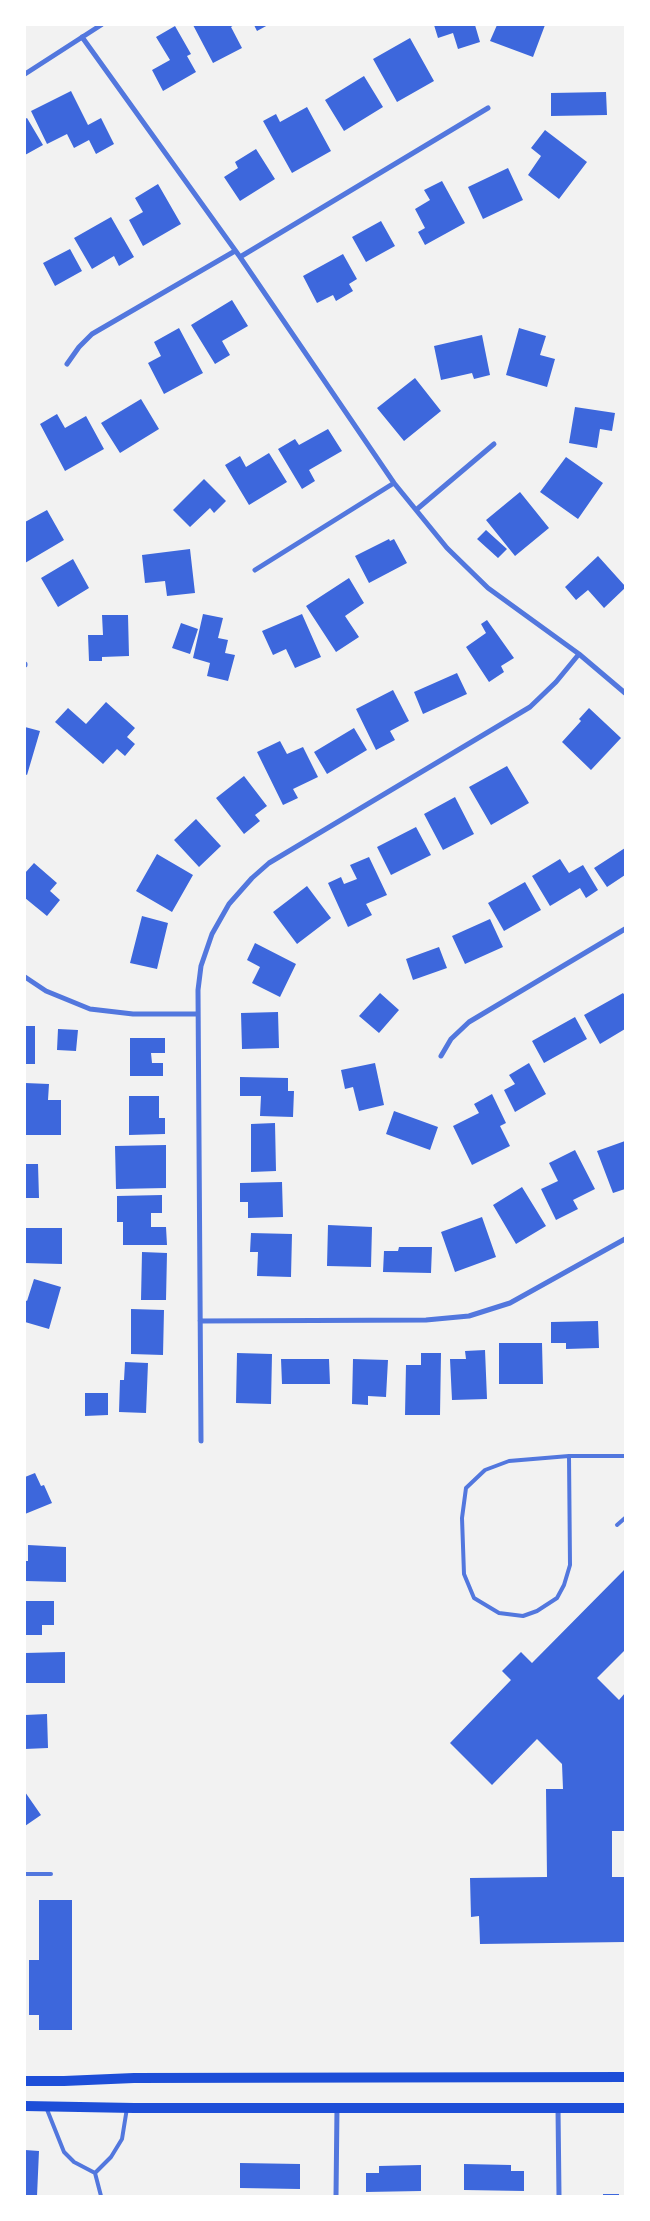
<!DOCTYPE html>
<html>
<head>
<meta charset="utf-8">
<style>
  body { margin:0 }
  #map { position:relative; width:650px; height:2221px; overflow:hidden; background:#f2f2f2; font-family:"Times New Roman",serif }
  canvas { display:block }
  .frame { position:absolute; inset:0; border:26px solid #fff; pointer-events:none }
</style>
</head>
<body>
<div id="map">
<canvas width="650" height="2221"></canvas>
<div class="frame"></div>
</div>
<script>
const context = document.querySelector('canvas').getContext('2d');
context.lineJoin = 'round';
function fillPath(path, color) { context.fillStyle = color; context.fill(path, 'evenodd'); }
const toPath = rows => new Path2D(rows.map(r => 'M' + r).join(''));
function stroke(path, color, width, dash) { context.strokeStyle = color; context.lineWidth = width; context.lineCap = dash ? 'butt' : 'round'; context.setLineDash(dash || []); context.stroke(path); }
fillPath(toPath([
  [193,25,234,25,231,27,242,48,213,63],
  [254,25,268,25,257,31],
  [434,25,475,25,480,42,458,49,453,33,438,38],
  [497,25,545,25,533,57,490,41],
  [175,26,191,54,187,56,196,72,163,91,152,70,170,60,156,37],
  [410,38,434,81,397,102,373,59],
  [364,76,383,107,344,131,325,100],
  [71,91,88,125,101,118,114,144,96,154,89,140,74,148,67,134,47,144,31,111],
  [606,92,607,115,551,116,551,93],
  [307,107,331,151,292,173,263,121,276,114,280,122],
  [27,118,43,145,25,155,25,119],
  [545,130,587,162,559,199,528,175,541,156,531,148],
  [256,149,275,179,240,201,224,177,238,168,235,162],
  [508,168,523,200,483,219,468,187],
  [442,181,465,223,425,245,418,232,425,228,415,209,430,200,424,190],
  [158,184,181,224,143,246,129,220,143,212,135,198],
  [111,217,134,257,119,266,114,256,92,269,74,238],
  [381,221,395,246,366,262,352,237],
  [70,249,82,271,55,286,43,263],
  [343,254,357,279,349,284,353,291,336,301,333,295,317,303,303,276],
  [232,300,248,326,222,341,230,355,215,364,191,325],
  [179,328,203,373,164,394,148,363,161,356,154,342],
  [519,328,546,336,540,355,555,359,547,387,506,375],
  [482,335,490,375,474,379,472,373,441,380,434,346],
  [415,378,441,411,404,441,377,408],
  [141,399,159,429,120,453,101,423],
  [575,407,615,413,612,431,600,429,597,448,569,443],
  [57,414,65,428,86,416,104,449,65,471,40,424],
  [328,429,342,451,309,470,315,481,302,489,278,449,295,439,299,445],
  [269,453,287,482,249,505,225,465,240,456,246,467],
  [566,457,603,483,578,519,540,492],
  [204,479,226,501,214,513,210,508,190,527,173,510],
  [520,492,549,528,515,556,486,520],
  [47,510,64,540,25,563,25,522],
  [486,530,507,549,498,558,477,539],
  [389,539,390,541,394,539,407,563,369,583,355,556],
  [190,549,195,593,167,596,165,581,145,583,142,555],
  [598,556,625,586,625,588,604,608,588,590,576,600,565,587],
  [73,559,89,588,58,607,41,578],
  [349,578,364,603,345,616,359,637,336,652,306,606],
  [203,614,223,618,218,638,228,640,225,653,235,655,228,681,207,676,210,663,193,658],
  [302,614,321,657,295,668,286,649,273,655,262,631],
  [102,615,128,615,129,656,102,657,102,661,89,661,88,635,103,635],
  [487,620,514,658,501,666,504,672,489,682,466,647,486,633,481,624],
  [181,623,198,629,190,654,172,648],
  [457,673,467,694,423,714,414,692],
  [393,690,409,721,390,731,395,740,376,750,356,709],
  [106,702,135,728,127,737,135,744,125,756,117,749,103,764,55,722,68,708,86,724],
  [589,708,621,738,591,770,562,742,581,721,579,719],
  [25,727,40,731,27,775,25,774],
  [354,728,367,750,327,774,314,752],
  [280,741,287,754,303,747,318,777,293,789,298,798,283,805,257,752],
  [507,766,529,803,491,825,469,787],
  [244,776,267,806,255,815,260,821,244,834,216,798],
  [455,797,474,834,443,850,424,814],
  [196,819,221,846,199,867,174,840],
  [416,827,431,855,391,875,377,847],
  [625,848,625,875,607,887,594,868],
  [157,854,193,875,172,912,136,891],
  [369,857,387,895,366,904,372,915,348,927,328,883,341,877,344,884,357,879,350,865],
  [560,859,569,873,583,865,598,890,586,898,580,888,550,906,532,876],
  [34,863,57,883,50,891,60,900,47,916,25,898,25,873],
  [525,882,541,910,504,931,488,903],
  [307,886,331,918,297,944,273,912],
  [142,916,168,923,157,969,130,963],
  [490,919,503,947,465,964,452,936],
  [255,943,296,964,280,997,252,983,260,967,247,960],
  [439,947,447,968,413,980,406,959],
  [380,993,399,1010,379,1033,359,1016],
  [623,993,625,996,625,1029,600,1044,584,1015],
  [278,1012,279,1048,242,1049,241,1013],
  [575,1017,587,1039,544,1063,532,1041],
  [25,1026,35,1026,35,1064,25,1064],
  [58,1029,78,1030,76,1051,57,1050],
  [130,1038,165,1038,165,1053,151,1053,152,1063,163,1063,163,1076,130,1076],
  [375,1063,384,1105,359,1111,353,1087,345,1089,341,1070],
  [529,1063,546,1094,515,1112,504,1090,515,1084,509,1075],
  [240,1077,288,1078,288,1091,294,1091,293,1117,260,1116,261,1096,240,1096],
  [25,1083,49,1084,48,1100,61,1100,61,1135,25,1135],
  [492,1094,506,1123,500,1126,510,1146,472,1165,453,1126,479,1113,474,1104],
  [129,1096,159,1096,159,1118,165,1118,165,1134,129,1135],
  [394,1111,438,1127,430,1150,386,1134],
  [275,1123,276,1171,251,1172,251,1124],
  [625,1141,625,1189,613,1193,597,1151],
  [166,1145,166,1188,116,1189,115,1146],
  [575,1150,595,1189,573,1200,578,1209,556,1220,541,1189,558,1181,549,1163],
  [25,1164,38,1164,39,1198,25,1198],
  [282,1182,283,1217,248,1218,248,1202,240,1202,240,1183],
  [522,1187,546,1226,516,1244,493,1205],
  [162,1195,162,1213,151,1213,151,1227,166,1227,167,1245,123,1245,123,1222,117,1222,117,1196],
  [482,1217,496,1257,455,1272,441,1232],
  [328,1225,372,1227,371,1267,327,1266],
  [25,1228,62,1228,62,1264,25,1263],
  [251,1233,292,1234,291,1277,257,1276,258,1252,250,1252],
  [399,1247,432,1247,431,1273,383,1272,384,1251,398,1251],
  [142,1252,167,1253,166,1300,141,1300],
  [34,1279,61,1287,49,1329,25,1322,25,1300,27,1301],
  [131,1309,164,1310,163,1355,131,1354],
  [598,1321,599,1348,566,1349,566,1343,551,1343,551,1322],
  [499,1343,542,1343,543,1384,499,1384],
  [485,1350,487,1399,452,1400,450,1359,466,1359,465,1351],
  [237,1353,272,1354,271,1404,236,1403],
  [421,1353,441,1353,440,1415,405,1415,406,1365,421,1365],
  [281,1359,329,1359,330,1384,282,1384],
  [353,1359,388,1360,386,1397,368,1396,368,1405,352,1404],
  [125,1362,148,1363,146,1413,119,1412,120,1380,124,1380],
  [85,1393,108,1393,108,1415,85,1416],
  [35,1473,41,1486,44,1485,52,1503,25,1514,25,1477],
  [28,1545,66,1547,66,1582,25,1581,25,1561,28,1561],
  [625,1569,625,1650,597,1678,619,1700,625,1693,625,1831,612,1831,612,1877,624,1877,625,1942,480,1944,479,1916,471,1917,470,1878,547,1877,546,1789,563,1789,562,1764,537,1739,492,1785,450,1743,511,1680,502,1671,521,1652,532,1663],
  [25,1601,54,1601,54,1625,42,1625,42,1635,25,1635],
  [65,1652,65,1683,25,1683,25,1653],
  [47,1714,48,1748,25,1749,25,1715],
  [25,1792,41,1815,25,1826],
  [39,1900,72,1900,72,2030,39,2030,39,2015,29,2015,29,1960,39,1960],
  [25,2150,39,2151,37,2196,25,2196],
  [240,2163,300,2164,300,2189,240,2188],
  [464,2164,511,2165,511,2171,524,2171,524,2191,464,2190],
  [421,2165,421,2191,366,2192,366,2173,379,2173,379,2166],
  [603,2194,619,2194,619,2196,603,2196]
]), '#3d67dc');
stroke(toPath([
  [569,1456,570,1565,564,1585,557,1598,537,1611,523,1616,499,1613,474,1598,464,1574,462,1518,466,1488,485,1470,509,1461,569,1456,625,1456],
  [617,1525,625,1518],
  [25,1874,51,1874],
  [46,2107,64,2152,74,2162,95,2173,101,2196],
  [95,2173,111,2157,122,2139,127,2108]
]), '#5277de', 4);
stroke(toPath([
  [82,37,240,257,394,483,447,548,488,588,579,654,625,693],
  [25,74,101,25],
  [240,257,488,108],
  [67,364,79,347,92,334,235,251],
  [416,510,494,444],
  [255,570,394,483],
  [25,664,25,665],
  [25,977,46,991,90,1009,133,1014,198,1014],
  [441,1056,451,1039,469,1022,625,929],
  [200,1321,426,1320,469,1316,510,1303,625,1239],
  [201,1441,198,990,201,966,212,934,229,904,252,878,269,863,530,707,556,682,579,654],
  [558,2108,559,2196],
  [336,2196,337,2108]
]), '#5277de', 5);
stroke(toPath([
  [25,2081,64,2081,134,2078,625,2077],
  [25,2106,134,2108,625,2108]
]), '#1d4ed8', 10);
</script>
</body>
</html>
